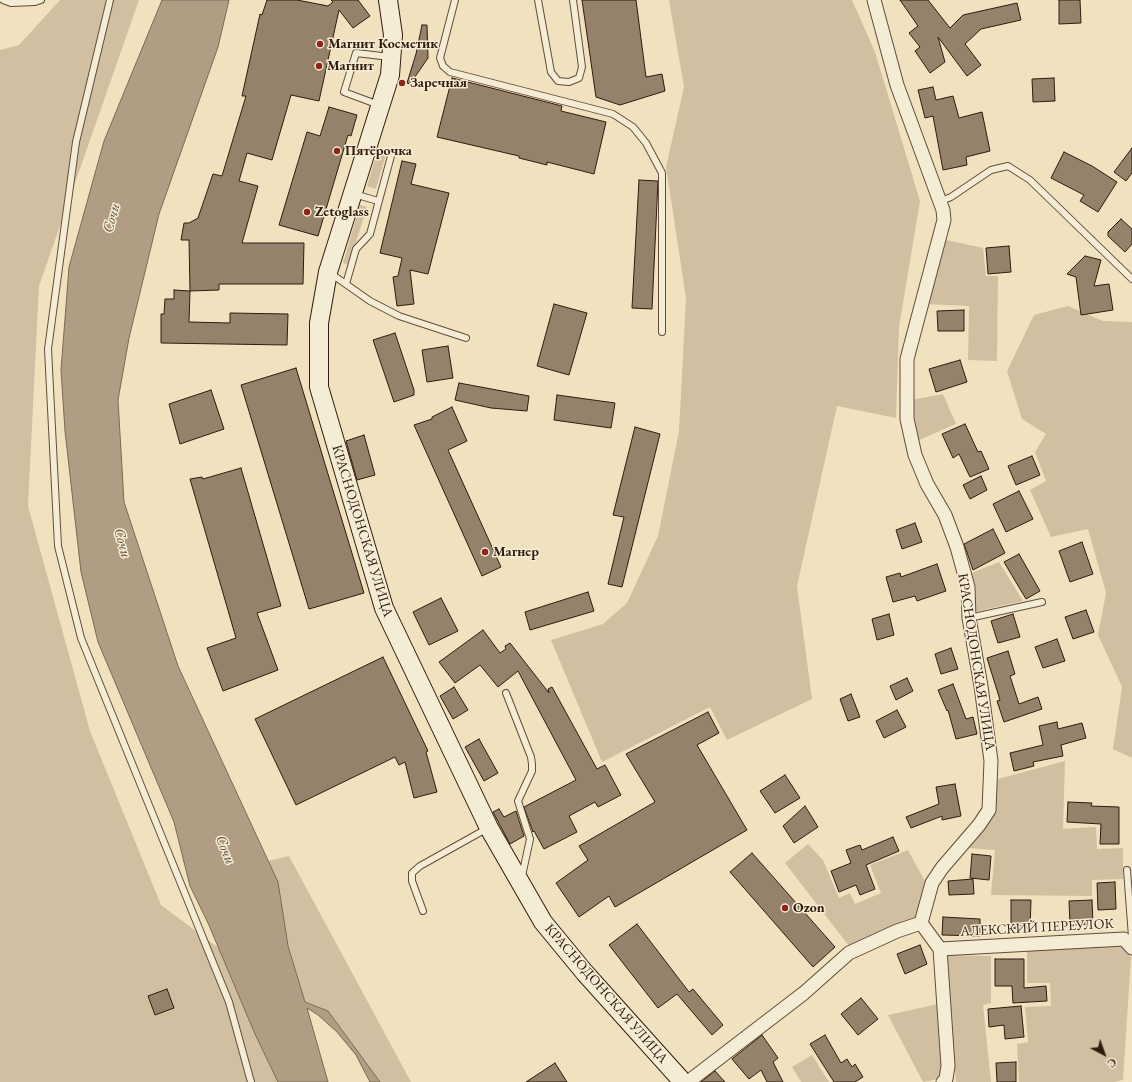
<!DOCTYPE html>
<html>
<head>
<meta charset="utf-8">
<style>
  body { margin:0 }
  #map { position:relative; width:1132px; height:1082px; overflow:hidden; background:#f0e2bf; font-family:"EB Garamond",serif }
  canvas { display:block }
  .north { position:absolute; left:1084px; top:1034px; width:40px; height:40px; -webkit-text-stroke:3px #f5ecd5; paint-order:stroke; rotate:139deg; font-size:11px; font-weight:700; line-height:16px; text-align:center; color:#311a0e }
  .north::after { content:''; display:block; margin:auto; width:14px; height:18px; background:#311a0e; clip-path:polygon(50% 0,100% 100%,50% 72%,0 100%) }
</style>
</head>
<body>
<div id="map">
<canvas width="1132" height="1082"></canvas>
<div class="north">С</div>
</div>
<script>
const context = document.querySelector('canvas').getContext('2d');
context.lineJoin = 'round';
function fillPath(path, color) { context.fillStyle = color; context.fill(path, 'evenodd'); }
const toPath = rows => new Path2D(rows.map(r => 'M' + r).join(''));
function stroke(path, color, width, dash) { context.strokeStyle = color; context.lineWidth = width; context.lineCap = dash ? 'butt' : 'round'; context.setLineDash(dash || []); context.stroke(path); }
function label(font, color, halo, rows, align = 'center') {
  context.font = font + ' "EB Garamond",serif'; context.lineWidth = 3; context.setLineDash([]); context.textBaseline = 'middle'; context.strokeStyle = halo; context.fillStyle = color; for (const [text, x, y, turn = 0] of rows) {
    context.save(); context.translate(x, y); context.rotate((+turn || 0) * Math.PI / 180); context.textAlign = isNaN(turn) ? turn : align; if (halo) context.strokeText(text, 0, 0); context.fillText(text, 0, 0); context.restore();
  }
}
fillPath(toPath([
  [60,0,139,0,39,286,28,506,90,731,161,905,220,949,255,1034,278,1082,0,1082,0,50,19,45],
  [669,0,852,0,875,52,920,201,899,327,896,418,837,406,797,586,812,699,727,740,710,707,602,762,551,640,603,624,627,603,658,536,679,431,686,298,666,167,684,87],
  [377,152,386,154,376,189,367,186],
  [360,205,367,207,349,265,343,263],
  [942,239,983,248,986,276,998,276,997,361,968,360,969,306,924,304],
  [1068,306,1103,321,1132,322,1132,758,1113,749,1122,687,1098,635,1106,593,1088,529,1051,537,1030,490,1046,481,1035,452,1046,434,1022,419,1007,371,1034,315],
  [943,394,956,424,917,441,911,419,911,400],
  [999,562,1023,601,974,612,969,574],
  [1065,761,1063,829,1096,827,1097,849,1123,848,1123,879,1092,880,1092,896,991,895,995,850,968,848,994,780],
  [808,844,823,860,839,898,850,893,855,904,881,893,870,865,908,850,927,885,917,920,849,946,785,863],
  [289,856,411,1082,380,1082,328,1011,305,1002,288,946,268,861],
  [1121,946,1131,957,1123,1080,1114,1082,1019,1082,1017,1044,1028,1042,1025,1007,1051,1006,1050,983,1027,983,1027,949],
  [946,955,991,956,991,1003,983,1005,991,1082,956,1082],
  [938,1004,942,1072,938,1079,923,1082,888,1015],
  [812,1055,829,1082,801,1082,792,1067]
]), '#d0c0a1');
const water = toPath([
  [162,0,229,0,218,47,159,214,129,338,118,400,124,502,178,666,278,882,288,946,305,1002,328,1011,380,1082,370,1082,356,1055,337,1032,318,1015,307,1008,328,1082,278,1082,255,1034,208,923,190,886,174,822,98,642,81,572,65,431,61,370,69,267,104,141,162,0]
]);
fillPath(water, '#af9e83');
stroke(water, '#7d6954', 1);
const building = toPath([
  [267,0,297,0,328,6,333,2,331,0,358,0,370,16,353,28,339,10,319,101,291,95,272,160,247,153,239,181,258,186,242,243,304,243,303,284,219,284,219,290,190,291,189,240,181,240,184,223,189,223,198,218,213,174,222,176,246,96,242,96,260,14,262,15,267,0],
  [582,0,636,0,646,77,662,74,665,91,620,105,596,97,582,0],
  [900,0,928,0,950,28,963,15,1017,3,1021,20,981,29,965,44,981,65,967,76,938,37,945,62,930,73,915,51,920,47,909,33,918,26,900,0],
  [1059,0,1080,0,1081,23,1059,24,1059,0],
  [422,25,427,25,428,58,410,84,407,83,416,54,422,25],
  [452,78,562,106,561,111,606,122,594,174,547,162,547,165,519,158,519,156,437,137,452,78],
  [1054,78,1055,101,1033,102,1032,79,1054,78],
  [933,87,936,100,953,96,959,118,982,112,990,151,966,157,967,165,943,170,933,116,925,118,918,90,933,87],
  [329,107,357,115,351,136,348,135,318,236,279,225,307,132,320,136,329,107],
  [1132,148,1132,173,1126,181,1114,172,1132,148],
  [1064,152,1092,166,1117,182,1098,212,1080,201,1084,195,1051,178,1064,152],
  [402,161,416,164,411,184,449,193,428,274,410,270,414,304,397,306,393,277,398,276,402,258,380,253,402,161],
  [639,180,658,181,652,309,632,308,639,180],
  [1121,219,1132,229,1132,244,1125,252,1108,236,1108,232,1121,219],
  [1009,246,1011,272,988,274,986,248,1009,246],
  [1085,256,1101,260,1094,286,1109,284,1113,310,1081,315,1076,277,1067,274,1085,256],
  [174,290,190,291,189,322,230,323,230,313,288,314,287,345,161,343,161,314,164,314,165,299,174,299,174,290],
  [554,304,587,313,569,375,537,366,554,304],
  [964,310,964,331,938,331,937,311,964,310],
  [395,333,414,390,414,395,394,402,373,340,395,333],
  [448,346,453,378,427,382,422,350,448,346],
  [960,360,967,382,936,392,929,369,960,360],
  [296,368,364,593,309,609,241,385,296,368],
  [459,383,529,396,527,411,491,408,455,400,459,383],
  [211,390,224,429,180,444,169,404,211,390],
  [557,395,615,403,611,428,554,420,557,395],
  [452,407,467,441,448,450,501,567,482,576,414,425,432,419,432,417,452,407],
  [965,424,978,452,981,451,989,469,970,477,959,454,953,458,942,434,965,424],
  [635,427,660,434,622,587,608,584,624,517,613,515,635,427],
  [364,435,375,475,357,480,346,441,364,435],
  [1032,456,1040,475,1016,485,1008,466,1032,456],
  [241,468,281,606,257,613,278,670,223,691,207,648,236,638,190,479,202,477,203,479,241,468],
  [981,476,987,490,970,499,963,485,981,476],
  [1019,491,1033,519,1006,532,993,504,1019,491],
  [915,523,922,542,902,549,896,530,915,523],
  [993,529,1005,553,973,570,964,544,993,529],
  [1082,542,1093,574,1070,582,1059,551,1082,542],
  [1019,554,1040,591,1026,599,1004,562,1019,554],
  [937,564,946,591,917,601,915,596,893,602,886,577,900,573,901,577,937,564],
  [588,592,594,611,530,630,525,612,588,592],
  [441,598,458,631,429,645,413,612,441,598],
  [1086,610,1094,632,1073,639,1065,617,1086,610],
  [889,614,894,635,877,640,872,619,889,614],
  [1013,614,1020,637,998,643,991,621,1013,614],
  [483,630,500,653,506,649,505,646,510,643,549,693,548,689,552,687,597,769,605,765,621,795,598,807,595,802,569,816,577,832,544,849,534,831,533,832,524,807,576,780,518,671,498,687,480,665,455,683,439,662,483,630],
  [1057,639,1065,661,1043,668,1035,647,1057,639],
  [951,648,958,669,941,674,935,654,951,648],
  [1008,651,1015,674,1010,676,1019,704,1038,697,1042,709,1004,722,997,701,1000,700,987,658,1008,651],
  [383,657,428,751,426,752,437,792,414,798,405,762,399,765,395,757,296,805,255,719,383,657],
  [907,678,913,691,896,700,890,686,907,678],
  [953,684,966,719,973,717,977,734,956,739,948,710,947,711,938,690,953,684],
  [454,687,468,710,453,719,440,696,454,687],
  [851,694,860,717,848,721,840,699,851,694],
  [897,710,906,727,884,738,876,721,897,710],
  [708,712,719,733,697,745,747,830,615,907,609,896,579,917,556,883,588,860,579,846,655,802,626,754,708,712],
  [1057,722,1058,729,1082,723,1086,738,1061,745,1063,756,1033,762,1034,766,1014,771,1010,753,1043,745,1039,726,1057,722],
  [479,739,498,773,484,781,465,747,479,739],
  [785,775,800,798,775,813,760,791,785,775],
  [955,784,961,816,942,820,942,816,911,828,906,817,939,804,936,787,955,784],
  [1068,802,1092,803,1091,806,1119,807,1119,844,1100,844,1101,824,1067,822,1068,802],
  [805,806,818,827,794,843,783,826,805,806],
  [499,809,504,817,516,811,524,836,510,844,493,812,499,809],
  [893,837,899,851,866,865,875,889,860,895,856,885,839,892,831,871,851,863,846,850,860,845,862,850,893,837],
  [752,853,835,947,813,967,730,872,752,853],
  [972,854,991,856,989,880,970,878,972,854],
  [973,879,974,894,949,895,948,881,973,879],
  [1115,882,1116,909,1098,910,1097,883,1115,882],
  [1011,900,1031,900,1030,929,1011,928,1011,900],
  [1092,900,1093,924,1070,925,1069,901,1092,900],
  [943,917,980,919,980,936,942,935,943,917],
  [637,924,689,992,693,989,723,1025,712,1035,677,994,658,1008,609,945,637,924],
  [920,945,927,964,905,974,897,954,920,945],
  [995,959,1024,959,1024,988,1046,986,1047,1001,1013,1003,1012,986,995,986,995,959],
  [167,989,174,1008,155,1015,148,996,167,989],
  [861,998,878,1019,858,1035,841,1014,861,998],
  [1021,1006,1024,1037,1005,1039,1004,1025,989,1027,988,1009,1021,1006],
  [762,1035,778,1058,773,1062,783,1082,767,1082,761,1070,749,1079,732,1059,762,1035],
  [825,1035,841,1063,847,1059,852,1067,855,1064,863,1077,855,1082,834,1082,810,1044,825,1035],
  [1016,1062,1016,1082,997,1082,996,1063,1016,1062],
  [555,1063,567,1082,526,1082,555,1063],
  [715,1071,725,1082,701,1082,715,1071]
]);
fillPath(building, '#94826a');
stroke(building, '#311a0e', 1);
const lane = toPath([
  [3,0,11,3,35,2,41,0],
  [110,0,76,142,48,349,58,546,81,638,229,1002,251,1082],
  [455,0,440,58,443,66,450,72,613,114,633,127,646,143,662,173,662,332],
  [538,0,551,72,558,81,569,82,579,78,582,67,573,0],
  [379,105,344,92,356,53,390,57],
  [354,194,378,201],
  [941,201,951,197,991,170,1008,166,1030,180,1132,279],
  [330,273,370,301,399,316,466,338],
  [346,284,356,249,370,234,391,156],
  [969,618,1042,602],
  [506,693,531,757,532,764,532,771,518,801,530,839,522,876],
  [1127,870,1132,937],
  [423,911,412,881,412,873,420,866,488,828]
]);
const street = toPath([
  [874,0,897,85,943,210,944,220,907,359,907,419,915,455,927,484,945,515,957,547,968,587,969,618,981,686,991,761,989,810,979,825,942,868,932,883,921,923,940,949,948,1066,946,1079,943,1082],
  [940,949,1124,939,1132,948],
  [688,1082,804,993,849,953,897,931,921,923]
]);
const secondary = toPath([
  [388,0,393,35,390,75,328,272,319,323,319,387,384,608,489,828,543,922,585,973,683,1082]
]);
stroke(lane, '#614c3a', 8);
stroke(street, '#614c3a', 15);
stroke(secondary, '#311a0e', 20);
stroke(lane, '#f5ecd5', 6);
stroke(street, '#f5ecd5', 13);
stroke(secondary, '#f5ecd5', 18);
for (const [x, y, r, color] of [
  [320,44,4,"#8f2418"],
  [319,66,4,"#8f2418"],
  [402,83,4,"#8f2418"],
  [337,151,4,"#8f2418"],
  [307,212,4,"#8f2418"],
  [485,552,4,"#8f2418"],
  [785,908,4,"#8f2418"]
]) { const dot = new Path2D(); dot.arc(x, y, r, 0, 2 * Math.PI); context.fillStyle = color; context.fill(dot); stroke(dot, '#f5ecd5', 1.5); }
label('bold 14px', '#311a0e', '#f5ecd5', [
  ["Магнит Косметик",328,44],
  ["Магнит",327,66],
  ["Заречная",410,83],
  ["Пятёрочка",345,151],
  ["Zetoglass",315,212],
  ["Магнер",493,552],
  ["Ozon",793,908]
], 'left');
label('14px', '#311a0e', '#f5ecd5', [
  ["КРАСНОДОНСКАЯ УЛИЦА",362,531,73],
  ["КРАСНОДОНСКАЯ УЛИЦА",976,662,81],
  ["АЛЕКСКИЙ ПЕРЕУЛОК",1037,928,-3],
  ["КРАСНОДОНСКАЯ УЛИЦА",606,994,49]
]);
label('italic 15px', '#634f3d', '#f5ecd5', [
  ["Сочи",112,218,-75],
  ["Сочи",122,543,74],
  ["Сочи",225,850,67]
]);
</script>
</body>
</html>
